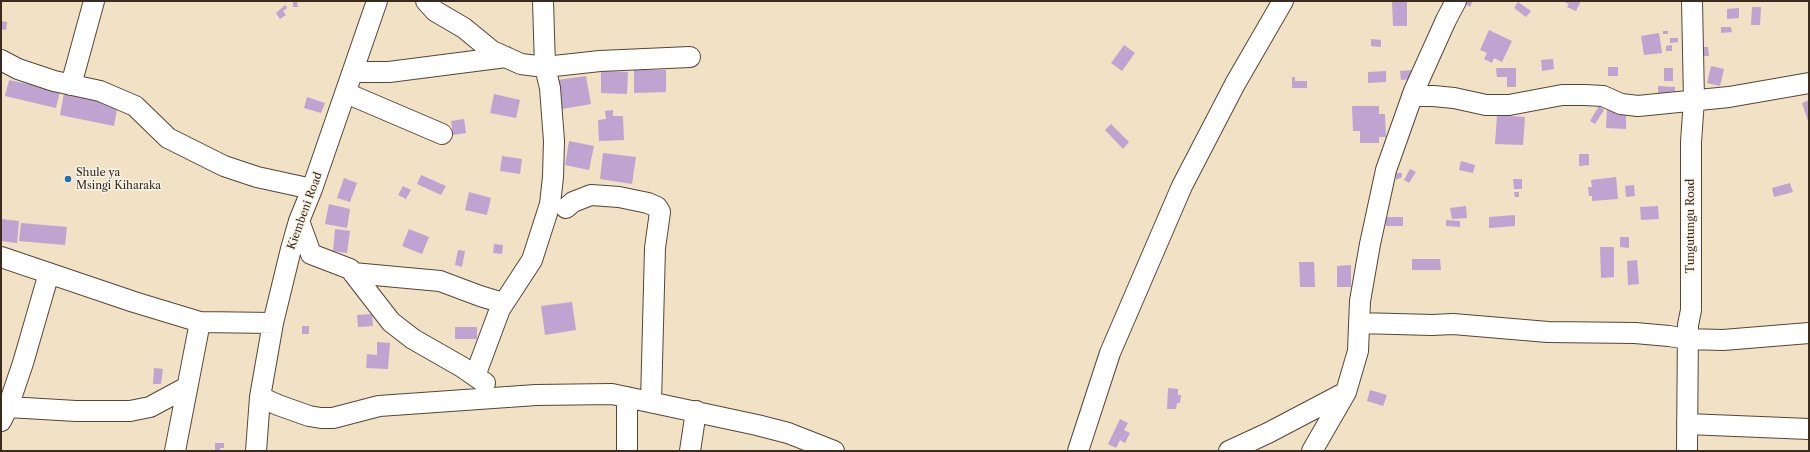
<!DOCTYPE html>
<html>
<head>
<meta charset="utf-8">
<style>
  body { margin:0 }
  #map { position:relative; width:1810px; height:452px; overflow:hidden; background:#f1e1c5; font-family:"Libre Caslon Text",serif }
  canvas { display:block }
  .frame { position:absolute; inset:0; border:2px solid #3b2a1e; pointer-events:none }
</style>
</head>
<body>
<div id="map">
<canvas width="1810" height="452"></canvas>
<div class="frame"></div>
</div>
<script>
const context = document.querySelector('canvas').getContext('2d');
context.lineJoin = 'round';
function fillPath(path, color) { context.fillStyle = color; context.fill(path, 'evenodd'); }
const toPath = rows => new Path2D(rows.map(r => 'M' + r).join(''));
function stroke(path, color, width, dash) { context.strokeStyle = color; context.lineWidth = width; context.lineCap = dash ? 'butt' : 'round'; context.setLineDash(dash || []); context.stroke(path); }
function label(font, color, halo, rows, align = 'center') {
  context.font = font + ' "Libre Caslon Text",serif'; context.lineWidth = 3; context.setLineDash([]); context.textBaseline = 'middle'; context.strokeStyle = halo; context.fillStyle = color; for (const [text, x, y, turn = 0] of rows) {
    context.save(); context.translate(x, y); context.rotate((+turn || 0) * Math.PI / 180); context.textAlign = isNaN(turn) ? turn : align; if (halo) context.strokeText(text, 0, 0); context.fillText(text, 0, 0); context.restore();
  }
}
fillPath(toPath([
  [293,1,297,1,298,7,293,7],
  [1392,1,1407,1,1407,26,1393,26],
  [1465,1,1473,1,1470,7,1464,3],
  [1562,1,1581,1,1576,11,1567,7,1569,4],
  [1518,2,1531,11,1526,17,1514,8],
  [285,5,287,8,283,11,286,15,280,19,276,13],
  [1752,7,1761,7,1760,25,1751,25],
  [1739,8,1739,18,1727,19,1727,9],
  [1,21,7,22,6,30,1,29],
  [1721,27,1731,27,1732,32,1721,33],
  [1489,30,1512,41,1502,62,1494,58,1492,63,1484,59,1487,53,1480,50],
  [1663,31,1668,31,1668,34,1663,34],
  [1659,33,1662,53,1644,55,1641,36],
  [1670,38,1678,38,1678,42,1670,43],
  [1371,39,1381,40,1381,47,1371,46],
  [1124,45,1135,53,1122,71,1111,63],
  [1672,45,1672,51,1666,51,1666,46],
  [1702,47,1708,47,1709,56,1703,56],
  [1553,59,1554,69,1542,71,1541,60],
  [1711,66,1724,69,1720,86,1707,83],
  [1608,67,1618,67,1618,76,1608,76],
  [1496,68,1516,68,1516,87,1507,87,1507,77,1497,77],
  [1664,68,1673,68,1673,81,1664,81],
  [634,70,666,70,666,92,634,93],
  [1412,70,1413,79,1401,80,1400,71],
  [601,71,628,72,627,94,601,93],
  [1386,71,1386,82,1368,83,1368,72],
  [586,76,591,104,562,109,557,80],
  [1292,77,1295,77,1295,81,1307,81,1307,88,1292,88],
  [9,80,60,91,56,108,5,96],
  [1658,86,1675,87,1675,100,1658,99],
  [64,93,118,104,114,126,60,115],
  [494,94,520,100,516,118,490,113],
  [307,97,325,103,321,113,304,108],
  [1809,100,1809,124,1802,103],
  [1352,106,1379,106,1379,114,1385,114,1386,137,1379,137,1379,143,1360,143,1360,131,1353,131],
  [1599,106,1604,110,1595,124,1590,121],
  [1607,108,1626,108,1626,129,1606,128],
  [613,110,613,116,623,116,624,140,599,141,598,120,606,119,605,111],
  [1497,115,1525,117,1523,145,1495,144],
  [464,119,466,133,453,135,451,121],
  [1111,124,1129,142,1123,149,1105,130],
  [569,141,594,146,589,170,565,165],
  [603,153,636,157,632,184,600,179],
  [1579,154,1589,154,1589,165,1579,166],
  [502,156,522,159,520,174,500,171],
  [1461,161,1475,165,1473,173,1459,170],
  [1410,169,1416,172,1409,183,1404,180],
  [1396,173,1402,173,1402,177,1396,180],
  [421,175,446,186,441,195,417,184],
  [1616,177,1618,199,1592,201,1592,196,1589,196,1588,187,1592,187,1591,180],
  [344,178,357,183,350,202,337,198],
  [1513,179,1522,179,1522,189,1514,189],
  [1790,183,1793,192,1774,197,1772,188],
  [1634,185,1635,196,1626,197,1625,186],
  [403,186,411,190,406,199,398,195],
  [469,192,491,198,487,215,465,210],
  [1514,192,1519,192,1519,197,1515,197],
  [329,204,350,209,347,228,325,224],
  [1466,206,1467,218,1452,219,1450,208],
  [1658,206,1659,219,1641,220,1640,207],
  [1515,215,1515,226,1489,228,1489,217],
  [1386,217,1403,217,1403,226,1386,226],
  [1,219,19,221,17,243,1,241],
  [1446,220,1460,221,1460,227,1446,226],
  [21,223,67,227,65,245,19,241],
  [335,229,350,231,347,253,333,251],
  [409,229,429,237,422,254,402,246],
  [1620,237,1629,237,1629,248,1620,247],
  [494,244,503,245,502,254,493,253],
  [1600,247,1614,247,1614,277,1601,278],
  [458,250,465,251,462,267,455,265],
  [1412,259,1440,259,1441,270,1412,270],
  [1637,260,1639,284,1628,285,1627,261],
  [1299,262,1314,262,1315,287,1300,287],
  [1351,265,1351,287,1337,287,1337,266],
  [572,302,576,330,545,335,541,306],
  [372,314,373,326,358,327,357,315],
  [302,326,309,326,309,334,302,334],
  [455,327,477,327,477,339,455,339],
  [377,342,390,343,388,369,366,368,367,354,377,355],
  [154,368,163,369,161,384,153,384],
  [1168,388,1178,389,1178,395,1181,395,1180,403,1177,403,1176,409,1167,409],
  [1370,390,1387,395,1383,406,1367,401],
  [1120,419,1128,423,1124,430,1130,433,1125,443,1120,440,1116,448,1108,444],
  [215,443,224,443,224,448,220,448,220,451,215,451]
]), '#bfa3d0');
const minor = toPath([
  [426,1,435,11,464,28,492,51,521,64,545,67,600,61,690,57],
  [1,60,18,69,54,81,100,91,135,106,168,138,224,166,257,177,312,189],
  [353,72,389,72,506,57],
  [71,85,94,1],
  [346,93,442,134],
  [1412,96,1433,96,1454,98,1486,105,1509,105,1562,95,1585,95,1603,96,1621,104,1638,106,1729,97,1809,83],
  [566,208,573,202,591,195,619,197,648,203,657,207,660,212,655,248,651,402],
  [299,221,311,254,350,269,391,322,413,339,462,367,485,383],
  [1,257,134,302,200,322,273,323],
  [353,273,440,281,480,296,503,303],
  [1359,323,1432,325,1453,324,1548,332,1635,333,1669,336,1688,339,1723,340,1809,333],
  [475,376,500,309,532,260,550,204,553,177,554,141,550,88,545,67,543,1],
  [260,397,278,405,309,416,321,418,333,418,379,406,536,395,612,394,757,425,788,433,834,451],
  [627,397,627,451],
  [8,407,76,411,130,411,150,407,187,387],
  [1,421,8,407,23,363,49,273],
  [1687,424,1809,429],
  [175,451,200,322],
  [256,451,260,397,273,323,291,249,299,221,312,189,377,1],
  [690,451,696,411],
  [1078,451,1110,353,1182,186,1235,84,1283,1],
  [1229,451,1268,433,1346,392],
  [1312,451,1346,392,1358,351,1360,301,1370,244,1386,170,1414,91,1446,20,1456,1],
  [1687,451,1688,325,1691,310,1691,142,1694,100,1692,1]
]);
stroke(minor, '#564537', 22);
stroke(minor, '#fff', 20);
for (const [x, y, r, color] of [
  [68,179,4,"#1f6fb2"]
]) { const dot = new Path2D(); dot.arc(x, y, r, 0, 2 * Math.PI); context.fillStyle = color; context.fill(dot); stroke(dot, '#f7f3e8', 1.5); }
label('11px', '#3b2a1e', '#f7f3e8', [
  ["Shule ya",76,173],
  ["Msingi Kiharaka",76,186]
], 'left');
label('11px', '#3b2a1e', '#f7f3e8', [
  ["Kiembeni Road",305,211,-70],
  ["Tungutungu Road",1691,226,-90]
]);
</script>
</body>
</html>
